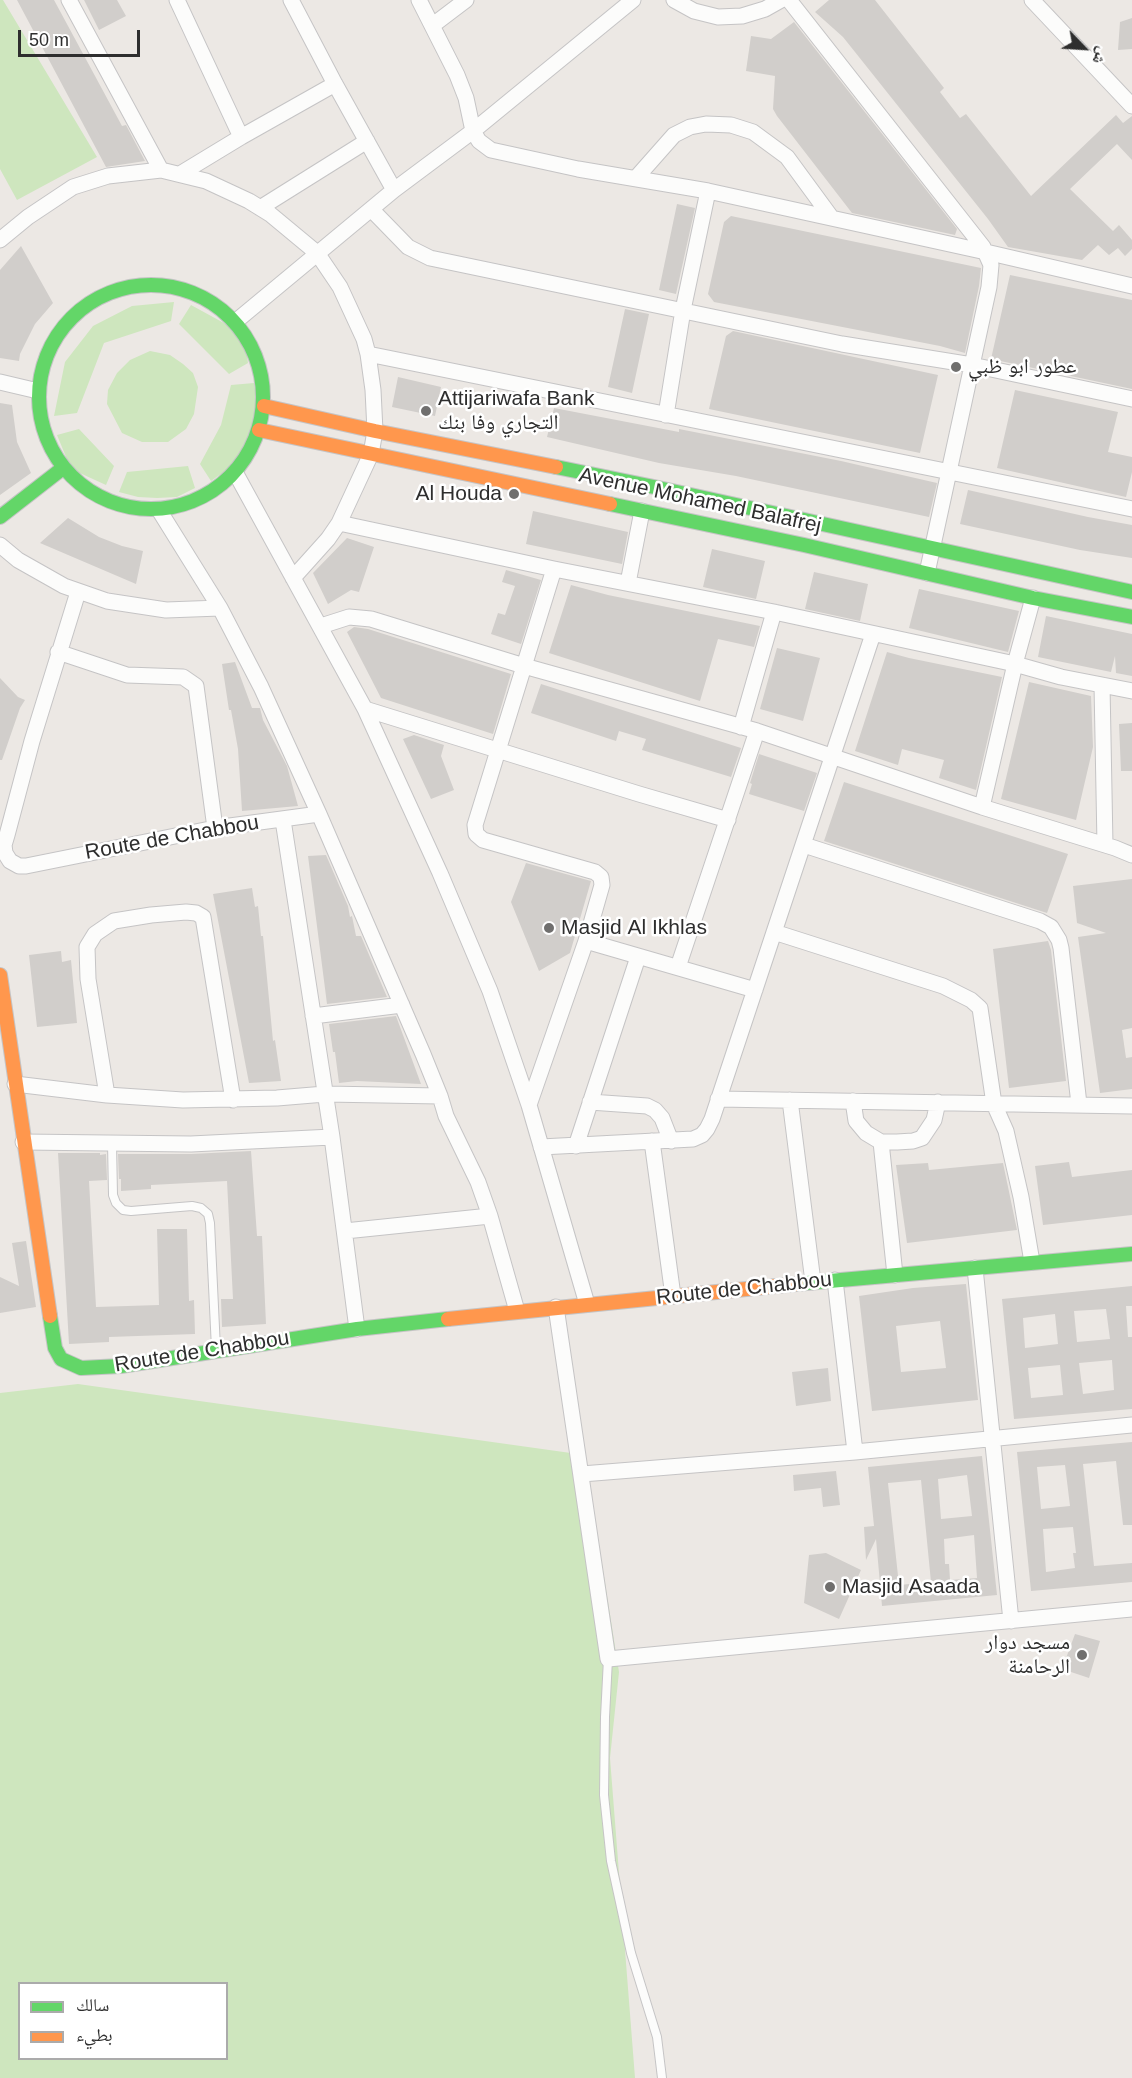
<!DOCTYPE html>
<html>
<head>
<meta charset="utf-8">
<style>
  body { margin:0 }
  #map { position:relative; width:1132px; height:2078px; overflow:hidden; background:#ece8e4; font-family:Arial,"Noto Naskh Arabic",sans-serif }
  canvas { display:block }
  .legend { position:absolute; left:18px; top:1982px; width:210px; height:78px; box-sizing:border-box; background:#fff; border:2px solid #ababab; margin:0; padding:8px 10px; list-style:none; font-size:18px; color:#2e2e2e }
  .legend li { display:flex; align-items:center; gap:12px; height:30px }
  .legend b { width:30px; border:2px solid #ababab }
  .north { position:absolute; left:1054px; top:18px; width:60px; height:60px; -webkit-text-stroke:4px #fff; paint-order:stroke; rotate:115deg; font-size:16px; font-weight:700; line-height:24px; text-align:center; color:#2e2e2e }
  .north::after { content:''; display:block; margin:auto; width:21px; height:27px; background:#2e2e2e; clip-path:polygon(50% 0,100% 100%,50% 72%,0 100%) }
  .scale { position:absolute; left:18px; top:30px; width:122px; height:27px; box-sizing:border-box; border:3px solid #2e2e2e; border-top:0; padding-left:8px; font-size:18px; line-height:21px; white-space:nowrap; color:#2e2e2e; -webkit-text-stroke:4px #fff; paint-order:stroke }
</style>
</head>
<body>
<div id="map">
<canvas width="1132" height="2078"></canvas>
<ul class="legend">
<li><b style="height:8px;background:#63d668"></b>سالك</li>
<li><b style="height:8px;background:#ff974d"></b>بطيء</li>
</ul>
<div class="north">ش</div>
<div class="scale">50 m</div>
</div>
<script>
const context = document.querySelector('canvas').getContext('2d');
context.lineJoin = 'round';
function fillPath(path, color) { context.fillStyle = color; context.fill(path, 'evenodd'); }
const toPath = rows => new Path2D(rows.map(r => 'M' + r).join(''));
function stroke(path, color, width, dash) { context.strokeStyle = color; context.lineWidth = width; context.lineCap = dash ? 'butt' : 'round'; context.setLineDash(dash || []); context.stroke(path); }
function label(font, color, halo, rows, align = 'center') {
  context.font = font + ' Arial,"Noto Naskh Arabic",sans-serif'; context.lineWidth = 5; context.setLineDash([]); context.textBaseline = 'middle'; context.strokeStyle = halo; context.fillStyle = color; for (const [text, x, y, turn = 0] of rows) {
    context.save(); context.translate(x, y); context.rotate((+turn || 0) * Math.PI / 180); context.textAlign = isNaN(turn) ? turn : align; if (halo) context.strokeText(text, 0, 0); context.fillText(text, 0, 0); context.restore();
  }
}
fillPath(toPath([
  [0,0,3,0,97,157,17,200,0,169],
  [174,302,171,321,104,343,77,413,54,416,65,362,93,326,132,306],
  [191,305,233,328,245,340,248,363,229,374,179,324],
  [150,351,170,355,183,364,193,373,198,387,194,414,186,429,168,442,142,442,122,433,107,404,108,390,117,373,130,360],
  [254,383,257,404,253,432,236,463,211,481,200,464,221,425,231,385],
  [79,429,114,466,106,485,71,469,57,435],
  [188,466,195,488,177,497,157,498,138,497,119,492,127,472],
  [78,1384,585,1455,619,1672,610,1758,635,2078,0,2078,0,1393],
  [20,1984,226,1984,226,2058,20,2058]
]), '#cee6be');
fillPath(toPath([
  [17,0,54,0,122,126,126,125,145,161,106,167],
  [84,0,117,0,126,16,99,30],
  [829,0,875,0,944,88,940,92,960,118,966,114,1031,196,1116,115,1123,123,1132,116,1132,160,1117,144,1070,189,1113,231,1119,225,1132,240,1132,249,1125,256,1118,248,1109,255,1098,245,1082,260,1008,247,988,219,855,52,843,37,815,12],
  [1132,18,1132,49,1118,50,1120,22],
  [794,22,957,229,955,235,852,213,777,116,773,109,775,76,746,71,751,36,771,39],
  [677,204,695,208,676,294,659,290],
  [731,216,981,268,979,286,965,353,940,346,714,302,708,294,724,222],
  [21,246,53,303,35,324,20,354,19,361,0,358,0,270],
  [1010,275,1132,300,1132,389,991,359],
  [625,309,649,314,632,393,608,387],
  [733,331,938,375,920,453,709,409,726,336],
  [398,377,441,387,435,416,392,407],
  [1015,390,1118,412,1108,452,1132,457,1132,472,1126,497,997,468],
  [0,403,12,405,17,442,31,473,0,495],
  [554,408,679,432,679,429,841,461,937,483,929,517,736,476,659,463,547,437],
  [968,490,1088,517,1132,525,1132,558,1080,550,960,524],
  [533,511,628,532,622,564,526,544],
  [68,518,99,537,122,546,143,551,136,584,40,543],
  [347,538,374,547,359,592,351,590,328,604,313,573],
  [712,549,765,561,756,599,703,587],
  [506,570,541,580,521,644,491,634,498,613,505,615,515,586,502,582],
  [814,572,868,584,860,621,805,609],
  [571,585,608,595,760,626,754,647,718,639,700,701,549,653],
  [919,589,1019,611,1008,652,909,628],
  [1046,616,1132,634,1132,676,1116,673,1115,656,1111,672,1038,657],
  [354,627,368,629,511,674,493,734,381,698,347,632],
  [777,648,820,658,803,721,760,709],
  [887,652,909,658,1002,677,976,790,939,778,944,760,902,749,898,765,855,751],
  [235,662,252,708,260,708,263,720,287,766,298,806,242,811,238,749,231,710,229,710,222,664],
  [0,678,18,697,25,700,20,708,2,760,0,760],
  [1029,682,1091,696,1093,747,1076,820,1001,799],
  [541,684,741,748,731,777,642,750,646,739,619,731,616,741,531,713],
  [1132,723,1132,771,1121,771,1119,724],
  [414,735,444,745,441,756,454,790,431,799,403,739],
  [759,754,817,773,804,811,749,794,752,784,750,783],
  [844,782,1068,854,1047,913,824,841],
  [326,855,348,906,350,917,352,916,356,936,361,936,387,997,327,1004,308,856],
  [526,863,591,881,570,953,539,971,511,902],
  [1132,879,1132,1028,1122,1030,1126,1058,1132,1057,1132,1089,1100,1093,1078,937,1106,933,1077,923,1073,886],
  [252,888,255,907,258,906,261,936,263,936,273,1041,275,1040,281,1081,249,1083,213,894],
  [1048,941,1051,950,1066,1081,1009,1088,993,949],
  [61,951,62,962,71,960,77,1023,37,1027,29,955],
  [396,1016,421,1084,357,1081,339,1083,335,1052,333,1052,329,1024],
  [251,1151,257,1236,262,1236,266,1324,222,1327,221,1299,233,1299,227,1181,151,1185,151,1189,121,1191,121,1179,119,1179,118,1154,191,1154],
  [58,1153,100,1153,100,1155,106,1154,107,1180,89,1181,96,1307,159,1305,157,1229,187,1229,189,1301,194,1300,195,1334,109,1337,109,1342,69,1344],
  [1069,1162,1072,1177,1132,1170,1132,1215,1043,1225,1035,1166],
  [928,1163,929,1170,1003,1163,1017,1230,907,1243,896,1165],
  [26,1241,36,1307,0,1313,0,1277,19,1286,12,1243],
  [966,1284,978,1400,872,1411,859,1296,913,1288],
  [940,1321,946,1368,901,1372,896,1326],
  [1132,1286,1132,1306,1126,1306,1128,1337,1132,1337,1132,1409,1014,1419,1002,1299],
  [1106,1309,1110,1339,1077,1342,1074,1311],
  [1055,1314,1058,1344,1025,1348,1023,1318],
  [1112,1360,1114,1390,1083,1394,1079,1363],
  [1060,1365,1063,1395,1031,1398,1028,1368],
  [828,1368,831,1401,796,1406,792,1372],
  [1132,1442,1132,1525,1123,1525,1116,1461,1083,1464,1094,1566,1132,1563,1132,1582,1031,1591,1017,1452],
  [1065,1465,1070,1506,1041,1509,1037,1467],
  [1073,1527,1076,1553,1073,1553,1075,1568,1046,1572,1043,1529],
  [982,1456,997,1595,882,1606,876,1539,866,1560,864,1527,874,1526,868,1467],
  [967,1475,972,1516,941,1519,938,1479],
  [921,1480,931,1582,899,1585,888,1483],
  [974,1535,977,1578,950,1580,949,1564,945,1564,944,1539],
  [836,1471,840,1505,823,1507,821,1488,794,1491,793,1475],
  [826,1553,861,1570,839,1619,804,1603,809,1555],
  [1075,1634,1100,1641,1089,1678,1062,1669]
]), '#d1cecb');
const lane = toPath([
  [112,1143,113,1195,116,1203,123,1210,131,1211,192,1206,201,1208,208,1214,210,1223,216,1349],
  [608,1659,605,1717,604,1795,611,1861,631,1953,657,2037,662,2078]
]);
const street = toPath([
  [69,0,161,170],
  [177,0,241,137],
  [291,0,335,84,394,190],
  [419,0,457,75,466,98,473,131,479,141,491,150,578,169,708,191,986,252,1132,286],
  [674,0,694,11,718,17,742,16,765,9,781,0],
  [789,0,983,247,991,265,989,287,927,573],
  [1032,0,1132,106],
  [433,25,466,0],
  [180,174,241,137,335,84],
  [636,178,674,135,690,127,706,124,731,125,753,132,787,157,831,217],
  [260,208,367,141],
  [371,209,408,247,430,258,842,344,972,365,1132,399],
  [0,240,28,217,73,187,108,176,161,170,206,181,249,201,270,214,317,253,340,287,364,339,368,354,373,390,375,431,371,454,339,523,328,539,293,578],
  [235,322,394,190,473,131,633,0],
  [368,354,1132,509],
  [0,382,38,391],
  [666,415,683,310,708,191],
  [235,472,365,709,440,873,490,991,529,1105,587,1304],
  [339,523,554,569,774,612,1015,664,1061,677,1132,691],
  [0,545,18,560,64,586,107,601,166,610,220,608,159,510],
  [628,583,642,511],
  [78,592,32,741,7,835,4,845,5,853,10,861,19,866,26,866,215,828,319,814],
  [220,608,261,687,319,814,423,1054,440,1096,446,1116,478,1182,490,1216,517,1311],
  [321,626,349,617,371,619,524,666,757,731,982,807,1115,848,1132,855],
  [58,652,127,675,183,677,196,686,215,828],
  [1102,685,1105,845],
  [365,709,639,794,728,820],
  [741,727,774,612],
  [982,807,1015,664,1033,598],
  [283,820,332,1137,357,1329],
  [804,845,1040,921,1051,927,1059,940,1061,948,1079,1104],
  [774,932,943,986,971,1000,980,1008,994,1104,1006,1131,1021,1197,1032,1262],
  [586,941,755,990],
  [678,967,757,731],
  [313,1016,402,1005],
  [15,1084,107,1095,183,1100,277,1098,325,1094,440,1096],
  [107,1095,88,979,87,947,95,934,114,921,151,915,186,912,196,913,203,917,233,1100],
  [718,1099,1132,1106],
  [790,1100,813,1282],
  [853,1101,856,1121,866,1133,881,1142,897,1142,913,1141,922,1138,934,1120,938,1102],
  [590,1102,647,1106,655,1110,662,1118,671,1141],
  [529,1105,586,941,602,885,601,877,595,872,483,840,476,834,475,825,554,569],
  [652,1141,673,1296],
  [23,1142,191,1144,332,1137],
  [881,1142,895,1275],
  [576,1146,638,957],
  [541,1147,693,1139,702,1135,707,1129,712,1119,873,634],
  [345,1231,490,1216],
  [975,1268,1011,1621],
  [835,1280,855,1452],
  [556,1307,608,1659,1132,1609],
  [582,1474,855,1452,1132,1425]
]);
const fast = toPath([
  '39 397a112 112 0 1 1 224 0a112 112 0 1 1-224 0Z',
  [556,467,654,487,1132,592],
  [610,504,804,545,1033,598,1132,617],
  [0,517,63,468],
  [796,1284,1132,1254],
  [50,1316,55,1348,61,1359,81,1368,121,1366,357,1329,448,1319]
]);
const slow = toPath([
  [264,406,375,431,556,467],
  [259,430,610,504],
  [0,975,50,1316],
  [448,1319,796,1284]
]);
stroke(lane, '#c5c4c5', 10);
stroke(street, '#c5c4c5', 17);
stroke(fast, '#c5c4c5', 16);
stroke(slow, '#c5c4c5', 16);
stroke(lane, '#fcfcfb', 8);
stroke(street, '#fcfcfb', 15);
stroke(fast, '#63d668', 14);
stroke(slow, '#ff974d', 14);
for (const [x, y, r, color] of [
  [956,367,6,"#706f6e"],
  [426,411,6,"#706f6e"],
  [514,494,6,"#706f6e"],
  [549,928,6,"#706f6e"],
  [830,1587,6,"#706f6e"],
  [1082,1655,6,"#706f6e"]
]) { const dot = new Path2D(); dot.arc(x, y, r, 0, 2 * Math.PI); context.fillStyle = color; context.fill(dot); stroke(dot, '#fff', 2); }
label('21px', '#2e2e2e', '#fff', [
  ["عطور ابو ظبي",968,367],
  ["Attijariwafa Bank",438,399],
  ["التجاري وفا بنك",438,423],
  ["Al Houda",502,494,"right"],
  ["Masjid Al Ikhlas",561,928],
  ["Masjid Asaada",842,1587],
  ["مسجد دوار",1070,1643,"right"],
  ["الرحامنة",1070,1667,"right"]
], 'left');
label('21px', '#2e2e2e', '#fff', [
  ["Avenue Mohamed Balafrej",700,501,12],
  ["Route de Chabbou",172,838,-10],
  ["Route de Chabbou",744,1289,-6],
  ["Route de Chabbou",202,1352,-9]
]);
</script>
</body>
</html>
